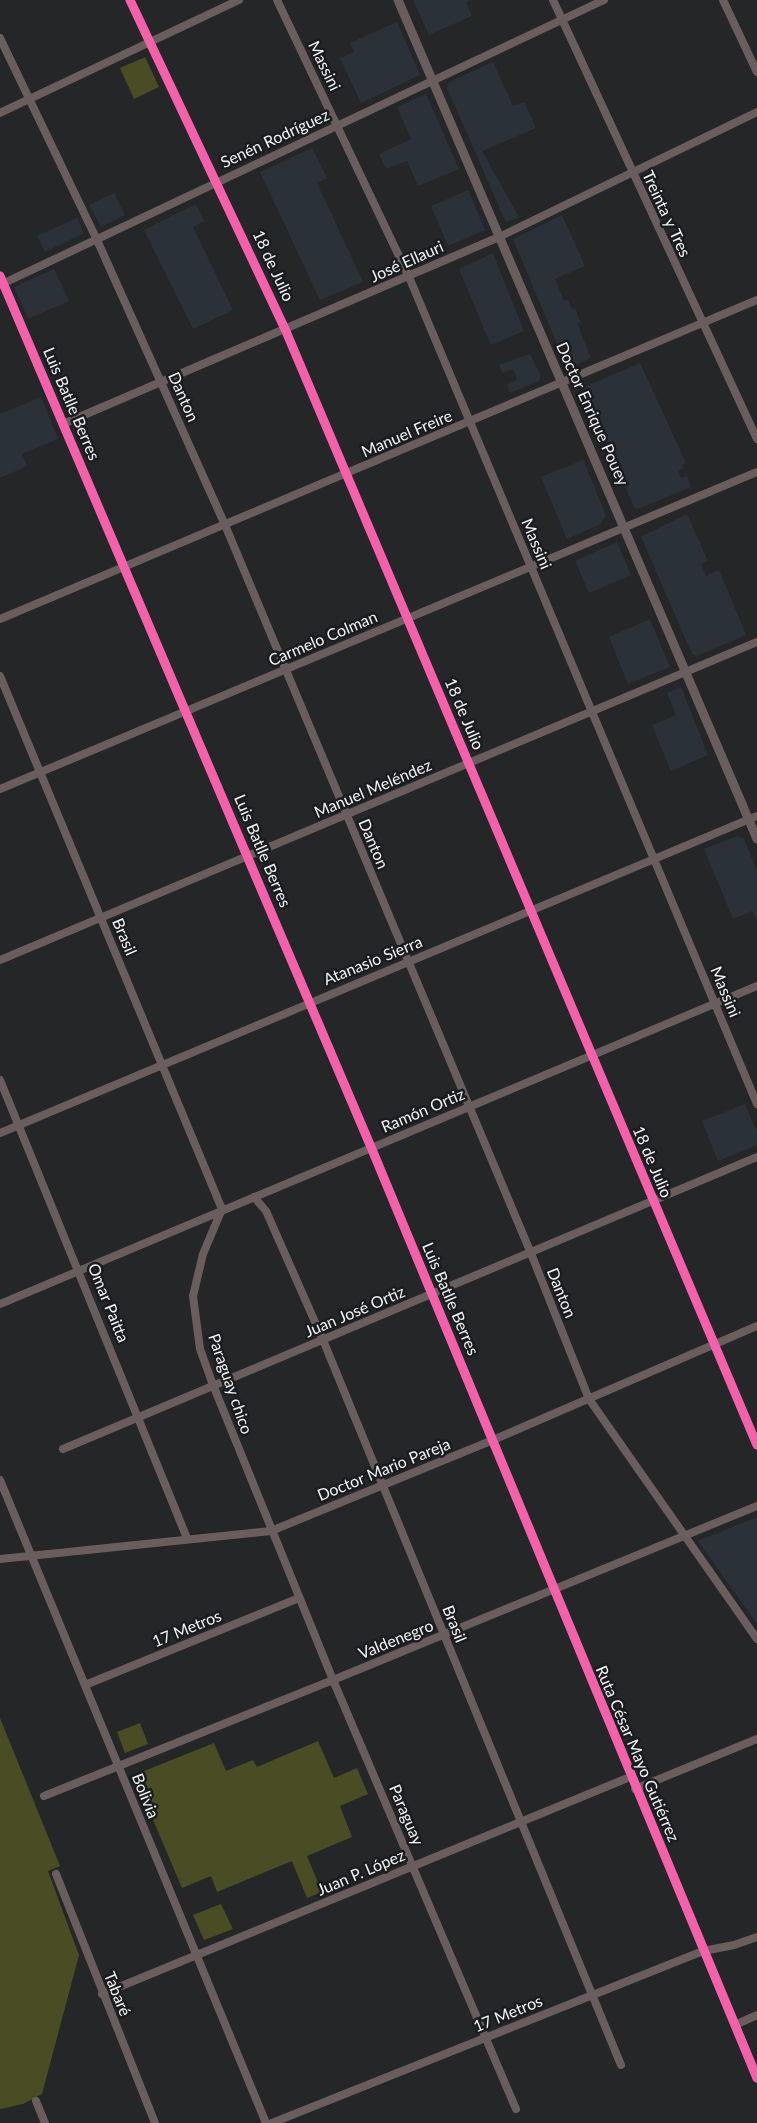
<!DOCTYPE html>
<html>
<head>
<meta charset="utf-8">
<style>
  body { margin:0 }
  canvas { display:block; background:#242628 }
</style>
</head>
<body>
<canvas width="757" height="2123"></canvas>
<script>
const context = document.querySelector('canvas').getContext('2d');
context.lineJoin = 'round';
function fillPath(path, color) { context.fillStyle = color; context.fill(path, 'evenodd'); }
const toPath = rows => new Path2D(rows.map(r => 'M' + r).join(''));
function stroke(path, color, width, dash) { context.strokeStyle = color; context.lineWidth = width; context.lineCap = dash ? 'butt' : 'round'; context.setLineDash(dash || []); context.stroke(path); }
function label(font, color, halo, rows, align = 'center') {
  context.font = font + ' Lato,sans-serif'; context.lineWidth = 5; context.setLineDash([]); context.textBaseline = 'middle'; context.strokeStyle = halo; context.fillStyle = color; for (const [text, x, y, turn = 0] of rows) {
    context.save(); context.translate(x, y); context.rotate((+turn || 0) * Math.PI / 180); context.textAlign = isNaN(turn) ? turn : align; if (halo) context.strokeText(text, 0, 0); context.fillText(text, 0, 0); context.restore();
  }
}
fillPath(toPath([
  [413,0,470,0,466,2,472,16,429,35],
  [397,22,420,75,361,103,340,58,354,52,350,43],
  [493,62,513,106,524,102,536,128,482,151,519,217,506,222,447,88,449,82],
  [426,94,459,169,418,186,407,161,386,169,379,154,411,139,397,107],
  [312,148,327,178,317,183,363,282,320,300,260,172],
  [468,190,485,230,448,246,431,206],
  [114,193,125,215,101,227,89,205],
  [196,204,204,221,193,227,233,310,193,329,144,230],
  [562,215,585,266,555,279,564,301,568,300,572,309,575,308,580,322,577,323,591,358,573,366,565,363,513,239],
  [77,218,84,233,45,252,37,236],
  [493,253,524,331,491,345,459,269],
  [54,269,69,301,28,319,14,287],
  [530,354,540,374,539,381,510,393,507,385,517,380,513,369,502,373,499,365],
  [640,363,686,463,682,465,684,468,678,471,681,478,687,476,691,487,638,509,634,507,582,388],
  [41,397,58,439,22,454,27,466,0,478,0,414],
  [583,460,606,515,601,524,567,539,541,477],
  [687,514,708,561,701,564,706,576,719,570,746,635,697,656,692,654,641,537],
  [617,542,631,575,589,593,575,561],
  [650,619,670,667,628,684,609,637],
  [681,687,708,755,671,771,652,725,676,715,667,693],
  [737,836,744,839,757,871,757,921,752,911,733,919,704,849],
  [745,1104,757,1132,757,1145,718,1161,702,1121],
  [757,1517,757,1624,698,1541]
]), '#2b3138');
fillPath(toPath([
  [145,57,159,87,134,99,120,68],
  [0,1718,60,1866,48,1871,79,1955,42,2094,23,2104,0,2109],
  [140,1723,148,1744,125,1753,117,1732],
  [318,1741,334,1778,357,1768,368,1794,340,1806,352,1837,307,1856,322,1892,307,1898,292,1861,217,1892,211,1876,182,1888,134,1775,214,1743,226,1771,253,1760,257,1767],
  [221,1904,233,1929,204,1940,193,1915]
]), '#4a4c23');
stroke(toPath([
  [130,0,285,329,757,1445],
  [277,0,409,277,757,1104],
  [553,0,757,439],
  [723,0,757,72],
  [0,38,97,240,225,525,530,1251,589,1399,757,1639],
  [0,113,239,0],
  [0,285,604,0],
  [63,424,499,237,757,112],
  [0,619,757,300],
  [0,676,222,1209,203,1254,193,1296,200,1349,213,1385,333,1680,516,2109],
  [0,789,757,472],
  [0,960,757,642],
  [0,1080,187,1538],
  [0,1133,757,816],
  [254,1197,266,1211,323,1340,621,2065],
  [0,1304,757,986],
  [63,1449,757,1157],
  [0,1480,266,2123],
  [0,1559,271,1531,493,1440,757,1326],
  [85,1685,299,1598],
  [635,1789,757,1739],
  [44,1796,333,1680,757,1506],
  [56,1874,155,2123],
  [102,1994,630,1777],
  [735,2025,757,2015],
  [36,2101,45,2123],
  [272,2123,703,1951,734,1945,757,1937]
]), '#695e5d', 8);
stroke(toPath([
  [398,0,757,839],
  [0,276,371,1147,757,2078]
]), '#695e5d', 9);
stroke(toPath([
  [130,0,285,329,757,1445],
  [0,276,371,1147,757,2078]
]), '#f560ab', 9);
label('16px', '#f2f4f6', '#1a1c1f', [
  ["Massini",324,66,64],
  ["Senén Rodríguez",275,139,-25],
  ["Treinta y Tres",666,214,65],
  ["José Ellauri",407,262,-24],
  ["18 de Julio",273,266,65],
  ["Danton",183,397,66],
  ["Luis Batlle Berres",71,404,67],
  ["Doctor Enrique Pouey",592,414,66],
  ["Manuel Freire",407,434,-23],
  ["Massini",536,544,67],
  ["Carmelo Colman",323,639,-23],
  ["18 de Julio",464,714,67],
  ["Manuel Meléndez",373,789,-23],
  ["Danton",373,844,67],
  ["Luis Batlle Berres",262,851,67],
  ["Brasil",124,937,67],
  ["Atanasio Sierra",373,961,-22],
  ["Massini",725,992,67],
  ["Ramón Ortiz",423,1111,-23],
  ["18 de Julio",652,1162,67],
  ["Danton",561,1293,68],
  ["Luis Batlle Berres",450,1299,67],
  ["Omar Paitta",108,1303,68],
  ["Juan José Ortiz",355,1312,-23],
  ["Paraguay chico",230,1384,71],
  ["Doctor Mario Pareja",384,1470,-22],
  ["Brasil",454,1624,68],
  ["17 Metros",187,1629,-22],
  ["Valdenegro",396,1640,-22],
  ["Ruta César Mayo Gutiérrez",637,1754,67],
  ["Bolivia",145,1796,68],
  ["Paraguay",406,1815,67],
  ["Juan P. López",361,1873,-23],
  ["Tabaré",117,1994,68],
  ["17 Metros",508,2014,-22]
]);
</script>
</body>
</html>
